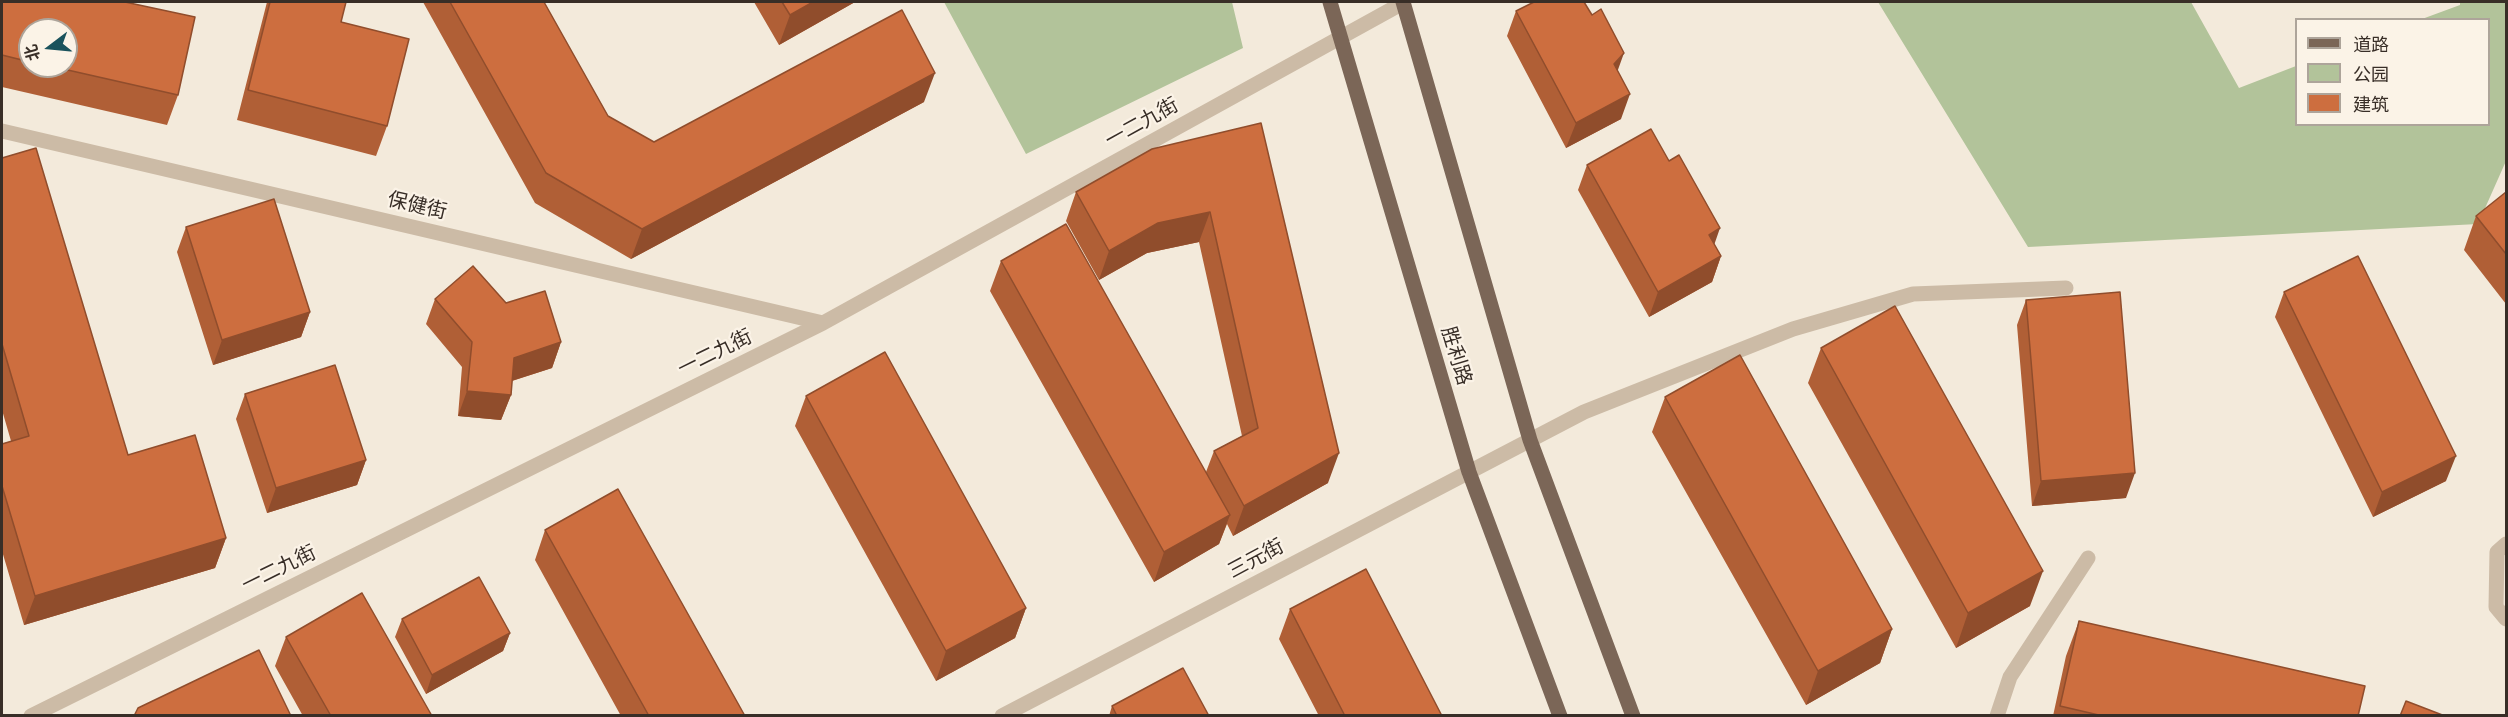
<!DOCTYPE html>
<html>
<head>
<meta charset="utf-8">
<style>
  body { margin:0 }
  #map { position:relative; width:2508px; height:717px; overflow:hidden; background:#f3eadb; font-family:Cabin,"Noto Sans SC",sans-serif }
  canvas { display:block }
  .frame { position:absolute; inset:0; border:3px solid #382e27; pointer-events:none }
  .legend { position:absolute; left:2295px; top:18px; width:195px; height:108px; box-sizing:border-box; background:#fbf3e7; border:2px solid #ada49a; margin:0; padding:8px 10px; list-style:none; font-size:18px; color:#382e27 }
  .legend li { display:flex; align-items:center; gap:12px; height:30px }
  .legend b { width:30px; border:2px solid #ada49a }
  .north { position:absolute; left:18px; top:18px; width:60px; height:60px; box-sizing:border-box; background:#fbf3e7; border:2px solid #ada49a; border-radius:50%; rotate:254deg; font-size:16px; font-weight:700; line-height:24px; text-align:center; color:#382e27 }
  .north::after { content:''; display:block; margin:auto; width:21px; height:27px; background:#1a525c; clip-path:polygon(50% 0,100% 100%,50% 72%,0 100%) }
</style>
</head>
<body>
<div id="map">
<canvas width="2508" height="717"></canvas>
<div class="frame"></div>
<ul class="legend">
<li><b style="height:8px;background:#7b6657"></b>道路</li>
<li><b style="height:16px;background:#b2c39a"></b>公园</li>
<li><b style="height:16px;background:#cd6e3f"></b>建筑</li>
</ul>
<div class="north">北</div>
</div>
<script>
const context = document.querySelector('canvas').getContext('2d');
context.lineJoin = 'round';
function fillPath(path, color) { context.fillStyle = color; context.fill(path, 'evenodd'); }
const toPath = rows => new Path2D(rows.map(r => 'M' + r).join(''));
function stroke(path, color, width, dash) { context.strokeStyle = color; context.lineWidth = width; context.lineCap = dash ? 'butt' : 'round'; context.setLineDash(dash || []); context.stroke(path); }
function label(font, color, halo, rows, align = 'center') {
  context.font = font + ' Cabin,"Noto Sans SC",sans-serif'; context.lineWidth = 4.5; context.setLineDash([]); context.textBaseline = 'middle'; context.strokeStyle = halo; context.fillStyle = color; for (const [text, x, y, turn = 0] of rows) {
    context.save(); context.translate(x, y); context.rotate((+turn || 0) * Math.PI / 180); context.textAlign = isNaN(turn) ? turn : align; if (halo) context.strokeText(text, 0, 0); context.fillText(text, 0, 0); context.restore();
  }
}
fillPath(toPath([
  [944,2,1232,2,1243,48,1026,154],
  [1878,2,2191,2,2239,88,2296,66,2296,124,2488,124,2488,20,2422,19,2460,5,2460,2,2506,2,2506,161,2478,224,2028,247]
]), '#b2c39a');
stroke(toPath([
  [2,131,823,323],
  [2506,544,2497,552,2496,607,2506,619],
  [31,716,823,323,1403,3],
  [1002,716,1584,412,1793,329,1913,294,2066,288],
  [1997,716,2010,677,2088,558]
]), '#ccbba6', 15);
stroke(toPath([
  [1330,2,1469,472,1560,716],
  [1403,2,1530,440,1633,716]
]), '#7b6657', 15);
fillPath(toPath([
  [2,2,178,95,167,125,2,87],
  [30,30,66,66,30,66],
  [267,2,346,2,341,22,387,126,376,156,237,120],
  [423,2,544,2,608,116,654,142,924,102,631,259,535,203],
  [754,2,855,2,779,45],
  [1516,11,1618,71,1621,119,1566,148,1507,36],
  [1261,123,1328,483,1233,536,1227,524,1219,544,1154,582,990,291,1001,261,1206,472,1214,451,1242,436,1199,242,1147,253,1099,280,1066,221,1076,192],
  [2,158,128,455,226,538,215,568,24,625,2,551,2,444,11,441,2,410],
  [1587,165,1714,244,1721,256,1712,282,1649,317,1578,190],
  [2506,192,2506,304,2464,250,2476,216],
  [186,227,310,312,301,337,213,365,177,252],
  [2284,292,2446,481,2373,517,2275,317],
  [435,299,506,303,561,342,552,368,512,381,511,395,501,420,458,416,462,367,426,324],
  [2026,300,2126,498,2032,506,2017,325],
  [1821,348,2030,606,1956,648,1808,383],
  [245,394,366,460,357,485,267,513,236,419],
  [806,396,1026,608,1015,638,936,681,795,426],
  [1665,397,1892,629,1880,663,1806,705,1652,432],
  [545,530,745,716,621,716,535,560],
  [1290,609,1442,716,1319,716,1279,639],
  [402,619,510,633,503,651,426,694,395,637],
  [2079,621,2358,716,2053,716,2066,656],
  [286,637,432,716,303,716,275,666],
  [1112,706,1209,716,1109,716]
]), '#b05f36');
fillPath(toPath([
  [813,2,855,2,779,45,790,15],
  [1624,53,1615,78,1614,64],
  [935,73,924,102,631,259,642,229],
  [1630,94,1621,119,1566,148,1576,123],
  [1210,212,1199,242,1147,253,1099,280,1109,251,1158,223],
  [1720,228,1711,254,1709,235],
  [1721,256,1712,282,1649,317,1658,292],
  [310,312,301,337,213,365,222,340],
  [561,342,552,368,505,383,514,358],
  [467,391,511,395,501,420,458,416],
  [1339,453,1328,483,1233,536,1244,506],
  [2456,456,2446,481,2373,517,2382,492],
  [366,460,357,485,267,513,276,488],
  [2135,473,2126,498,2032,506,2041,481],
  [1230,515,1219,544,1154,582,1164,552],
  [226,538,215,568,24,625,35,596],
  [2043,571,2030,606,1956,648,1968,613],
  [1026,608,1015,638,936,681,946,651],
  [1892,629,1880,663,1806,705,1818,671],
  [510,633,503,651,426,694,432,675]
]), '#904d2c');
const building = toPath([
  [2,2,125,2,195,17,178,95,50,66,66,66,66,30,30,30,30,62,2,55,2,2],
  [270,2,346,2,341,22,409,39,387,126,248,90,270,2],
  [450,2,544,2,608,116,654,142,902,10,935,73,642,229,546,173,450,2],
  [782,2,813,2,790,15,782,2],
  [1534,2,1584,2,1592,15,1601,9,1624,53,1614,64,1630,94,1576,123,1516,11,1534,2],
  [1261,123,1339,453,1244,506,1214,451,1258,428,1210,212,1158,223,1109,251,1076,192,1152,149,1261,123],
  [1651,129,1669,161,1679,155,1720,228,1709,235,1721,256,1658,292,1587,165,1651,129],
  [36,148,128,455,195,435,226,538,35,596,2,486,2,444,29,436,2,344,2,158,36,148],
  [2506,192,2506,254,2476,216,2506,192],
  [274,199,310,312,222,340,186,227,274,199],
  [1066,224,1230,515,1164,552,1001,261,1066,224],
  [2358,256,2456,456,2382,492,2284,292,2358,256],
  [473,266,506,303,545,291,561,342,514,358,511,395,467,391,472,342,435,299,473,266],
  [2120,292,2135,473,2041,481,2026,300,2120,292],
  [1895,306,2043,571,1968,613,1821,348,1895,306],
  [885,352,1026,608,946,651,806,396,885,352],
  [1740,355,1892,629,1818,671,1665,397,1740,355],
  [335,365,366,460,276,488,245,394,335,365],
  [618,489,745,716,649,716,545,530,618,489],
  [1366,569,1442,716,1345,716,1290,609,1366,569],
  [479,577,510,633,432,675,402,619,479,577],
  [362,593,432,716,331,716,286,637,362,593],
  [2079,621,2365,686,2358,716,2103,716,2060,706,2079,621],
  [259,650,291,716,134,716,138,708,259,650],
  [1183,668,1209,716,1117,716,1112,706,1183,668],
  [2406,701,2445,716,2400,716,2406,701]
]);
fillPath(building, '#cd6e3f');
stroke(building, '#904d2c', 1.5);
label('20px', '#382e27', '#fbf3e7', [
  ["一二九街",1142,123,-29],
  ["保健街",417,206,13],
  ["一二九街",715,353,-26],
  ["胜利路",1456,356,73],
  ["三元街",1256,559,-28],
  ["一二九街",279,569,-26]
]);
</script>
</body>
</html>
